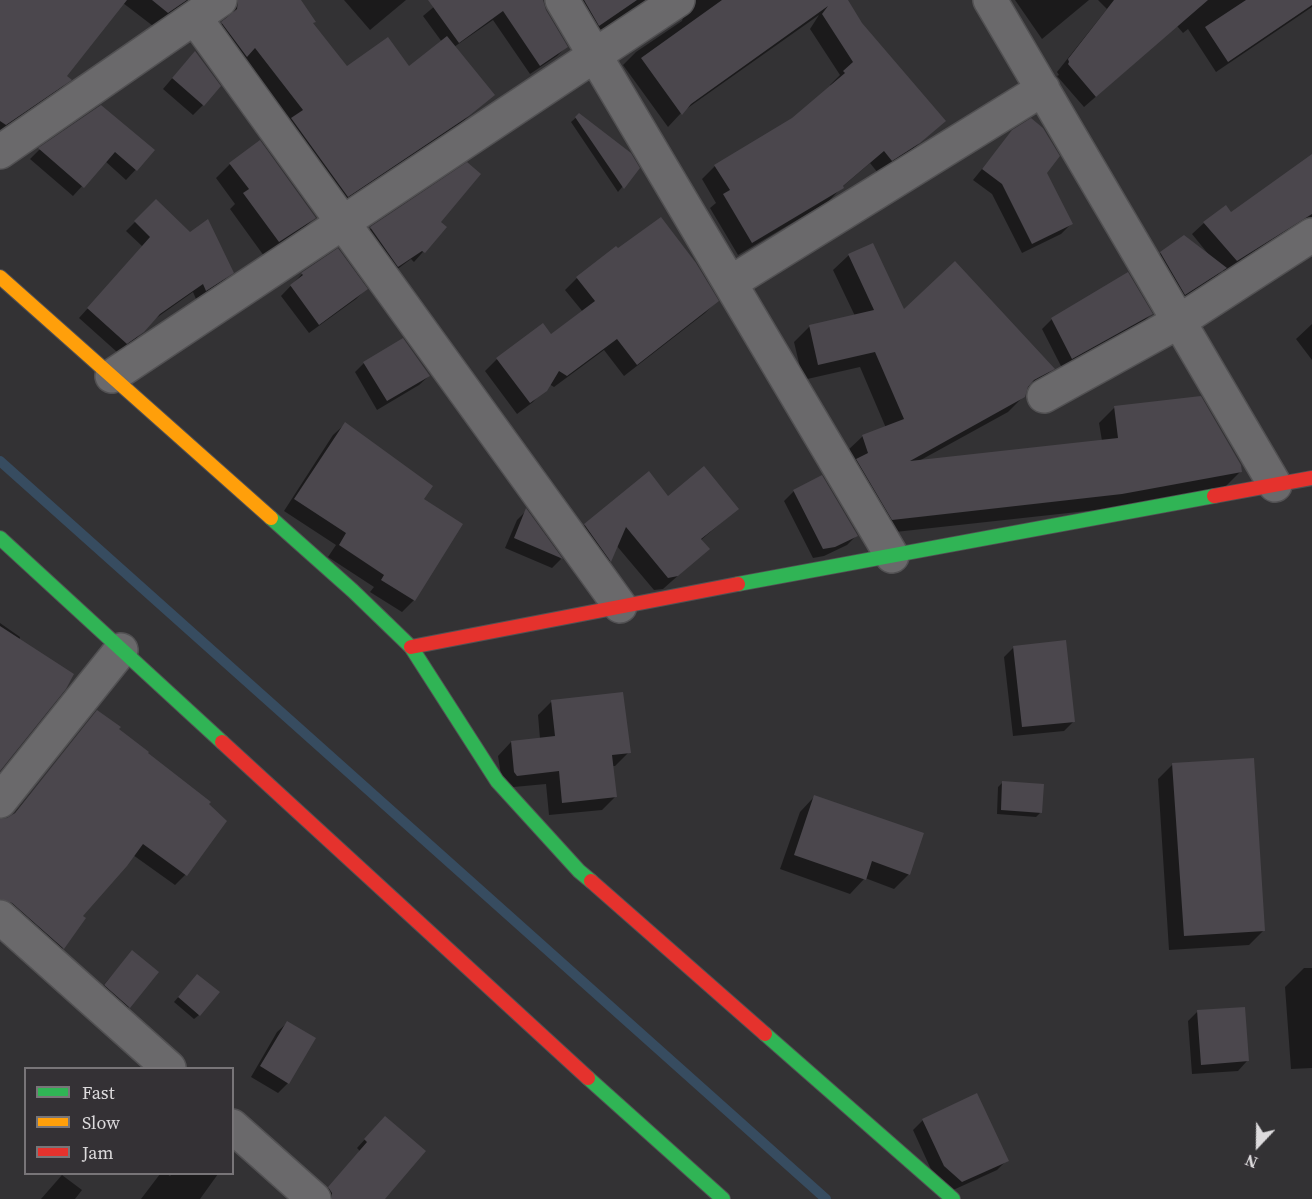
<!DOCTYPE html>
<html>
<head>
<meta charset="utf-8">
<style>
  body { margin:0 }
  #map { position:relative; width:1312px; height:1199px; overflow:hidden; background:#333234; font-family:"Source Serif 4",serif }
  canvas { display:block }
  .legend { position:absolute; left:24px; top:1067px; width:210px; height:108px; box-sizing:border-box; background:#343135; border:2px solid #787578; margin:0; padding:8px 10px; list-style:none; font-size:18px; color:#dddbdd }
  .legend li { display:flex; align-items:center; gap:12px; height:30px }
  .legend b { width:30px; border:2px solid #787578 }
  .north { position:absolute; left:1228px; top:1115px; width:60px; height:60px; -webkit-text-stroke:4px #343135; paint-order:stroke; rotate:202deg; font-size:16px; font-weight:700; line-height:24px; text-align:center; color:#dddbdd }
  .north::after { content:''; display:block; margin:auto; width:21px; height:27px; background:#dddbdd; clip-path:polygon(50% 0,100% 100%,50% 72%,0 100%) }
</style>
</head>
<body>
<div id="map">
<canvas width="1312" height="1199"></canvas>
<ul class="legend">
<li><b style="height:8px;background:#30b455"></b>Fast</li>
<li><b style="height:8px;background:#ff9f0a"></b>Slow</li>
<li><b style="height:8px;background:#e5322d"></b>Jam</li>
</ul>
<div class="north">N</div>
</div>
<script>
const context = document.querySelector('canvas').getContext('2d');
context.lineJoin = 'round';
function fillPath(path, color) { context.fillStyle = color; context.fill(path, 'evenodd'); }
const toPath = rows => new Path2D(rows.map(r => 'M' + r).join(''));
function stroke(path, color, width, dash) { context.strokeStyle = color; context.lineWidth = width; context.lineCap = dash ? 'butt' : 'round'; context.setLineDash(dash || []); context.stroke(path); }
fillPath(toPath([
  [0,0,191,0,153,26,123,3,65,76,69,80,56,94,0,132],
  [218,0,299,0,312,23,346,68,409,69,442,42,423,16,442,0,542,0,544,10,566,47,557,56,530,74,493,20,454,47,493,95,453,130,333,210,208,37,224,22,225,13],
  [344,0,406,0,370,30],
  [564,0,649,0,599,33],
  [677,0,846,0,861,24,944,121,905,156,878,173,870,163,842,187,829,201,738,255,710,208,716,203,702,179,715,166,793,119,831,87,830,85,840,75,810,29,819,15,682,112,668,127,623,65,636,52,682,21,684,14],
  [1015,0,1089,0,1042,39],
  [1098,0,1312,0,1312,7,1216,72,1188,29,1183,33,1177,26,1084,107,1057,76,1059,75,1057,72,1107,9],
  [186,62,203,105,193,115,163,89],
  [101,107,153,151,126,180,105,161,73,196,30,159,39,150],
  [579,115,638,168,618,192,571,122],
  [1013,131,1045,173,1071,224,1061,234,1022,253,992,194,973,180],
  [1312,156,1312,233,1224,272,1223,270,1210,282,1170,308,1146,268,1161,253,1209,255,1192,234,1204,223,1231,214],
  [230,164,314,218,300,232,264,256,230,209,235,204,216,178],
  [467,164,439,222,445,227,414,262,411,259,388,276,361,238,370,229],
  [156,201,232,272,223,281,196,299,193,292,152,321,134,341,117,352,79,318,143,247,126,231],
  [618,250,717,301,705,313,624,376,604,350,554,387,549,384,533,402,517,414,485,371,497,359,551,336,583,312,565,290,577,278],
  [849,255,904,311,1053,369,1038,383,1025,390,1024,396,1008,412,919,461,1102,441,1099,423,1115,407,1241,471,1225,487,1105,509,877,534,847,451,863,436,886,428,860,367,803,380,794,342,809,327,855,316,833,270],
  [302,274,366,289,356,299,309,333,281,296],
  [1151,314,1141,324,1062,368,1042,329,1052,319],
  [1312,324,1312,360,1296,339],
  [364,363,429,376,419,385,377,410,355,372],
  [345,424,422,500,461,525,414,600,402,612,370,592,374,587,328,557,336,545,284,511,333,435],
  [794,491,856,536,847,545,824,556,813,558,784,501],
  [667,498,737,509,701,540,708,549,663,589,654,590,616,545,610,561,597,573,572,538,585,525],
  [526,511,561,559,552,568,505,548,517,520],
  [0,623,20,637,0,769],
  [1014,647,1074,721,1064,731,1013,736,1004,657],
  [551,702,629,752,615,766,612,766,616,796,602,810,549,815,546,784,503,788,498,756,511,742,540,739,538,715],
  [97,712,207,804,185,875,175,885,133,855,80,917,84,919,63,948,52,959,0,913,0,824,12,816],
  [1173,764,1264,930,1249,945,1169,950,1158,779],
  [1003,782,1041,812,1036,817,997,814,998,787],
  [814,797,909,874,894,889,865,878,850,894,780,869,800,812],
  [132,952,129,1007,119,1017,95,995],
  [1304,968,1312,968,1312,1068,1291,1069,1285,987],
  [193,980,199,1015,194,1019,174,1002],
  [1198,1011,1247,1061,1238,1071,1192,1074,1188,1021],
  [287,1023,288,1083,278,1093,251,1077,277,1032],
  [923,1120,1007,1160,997,1170,951,1191,934,1176,913,1130],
  [377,1126,383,1199,322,1199,321,1197,360,1151,357,1148],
  [160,1174,167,1174,170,1176,172,1174,218,1174,200,1199,141,1199],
  [62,1175,82,1190,75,1199,41,1199]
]), '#0007');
stroke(toPath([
  [0,461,826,1199]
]), '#374c60', 10);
fillPath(toPath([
  [0,0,127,0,67,76,72,80,6,125,0,121],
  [152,0,187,0,168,13],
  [238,0,301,0,316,22,313,23,347,66,388,37,409,66,447,36,495,95,469,116,348,197,291,118,303,110,255,48,247,57,221,22,237,9],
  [428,0,543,0,546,10,568,47,540,66,503,11,459,43],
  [584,0,637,0,599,26],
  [722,0,848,0,862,23,946,121,920,143,892,161,884,151,843,186,844,188,752,243,723,194,730,190,714,165,792,118,845,73,843,71,853,62,822,14,828,6,691,104,682,115,641,58],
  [1114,0,1208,0,1096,97,1068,64,1069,62,1068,59],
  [1246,0,1312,0,1312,5,1228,62,1205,27],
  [195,51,221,86,204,106,172,78],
  [101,105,155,150,137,171,115,152,84,188,38,148],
  [579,113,631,153,640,168,624,189,575,117],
  [1031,118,1043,128,1060,156,1047,173,1073,224,1032,244,1002,184,982,169,1012,130],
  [260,140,316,218,279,242,243,193,249,189,229,163],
  [1312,154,1312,214,1237,261,1203,222,1226,205,1231,212],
  [467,162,481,174,441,222,447,227,425,253,422,251,398,267,370,227],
  [156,199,190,232,208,219,234,273,206,291,203,284,160,314,144,332,127,344,87,308,150,237,134,221],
  [661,217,696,263,719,301,637,365,617,339,567,376,559,371,547,391,530,403,496,358,543,323,551,334,595,301,576,277,616,246,618,248],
  [1184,235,1227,268,1185,295,1160,252],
  [873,243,904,309,955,261,1055,369,1034,380,1028,387,1025,397,910,461,1118,438,1114,406,1201,396,1241,465,1242,472,1122,494,892,520,856,459,868,453,862,435,904,419,875,352,818,365,809,325,874,310,848,254],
  [338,248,368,289,319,325,290,285,303,275,301,273],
  [1128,272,1153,314,1072,359,1051,318],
  [403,338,430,376,387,401,363,362],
  [345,422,433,486,424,499,463,524,415,601,381,580,384,575,339,545,346,533,294,499],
  [704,466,739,509,701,539,710,549,678,576,668,578,626,527,611,562,584,524,649,471,668,496],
  [822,475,858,536,835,547,823,549,793,490],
  [526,508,563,559,514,538],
  [0,626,74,674,66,689,0,771],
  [1066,640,1075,722,1022,727,1013,646],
  [623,692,631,753,612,755,617,797,562,803,559,771,517,776,514,772,511,741,555,736,551,700],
  [97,710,121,727,119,729,149,752,148,753,211,802,209,804,227,821,187,876,143,844,127,866,83,916,86,918,64,949,12,903,0,899,0,819,7,818,15,813],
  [1254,758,1265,931,1184,936,1172,763],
  [1002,781,1044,784,1042,813,1001,810],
  [814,795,924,833,910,875,872,861,866,880,794,855],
  [132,950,159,972,130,1008,104,985],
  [197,974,220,992,200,1016,178,997],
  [1245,1007,1249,1061,1201,1065,1197,1010],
  [287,1021,316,1038,289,1084,260,1066],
  [977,1093,1009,1161,962,1182,944,1166,922,1119],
  [385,1116,426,1151,385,1199,332,1199,332,1193,328,1187,367,1142,364,1139]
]), '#4b474d');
const street = toPath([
  [562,0,892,556],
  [990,0,1275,485],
  [195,18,620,606],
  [0,152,220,0],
  [730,283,1043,89],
  [112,376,678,0],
  [1044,396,1178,322,1312,235],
  [0,801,121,650],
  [0,917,169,1068],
  [232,1126,314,1199]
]);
const fast = toPath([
  [271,518,353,591,411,647,497,781,579,871,591,881],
  [0,538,222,742],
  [738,584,1214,496],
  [765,1034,953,1199],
  [588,1078,723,1199]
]);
const slow = toPath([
  [0,277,271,518]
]);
const jam = toPath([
  [1214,496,1312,478],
  [411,647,738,584],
  [222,742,588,1078],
  [591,881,765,1034]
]);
stroke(street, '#525153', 36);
stroke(fast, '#525153', 16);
stroke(slow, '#525153', 16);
stroke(jam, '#525153', 16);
stroke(street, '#6a696b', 33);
stroke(fast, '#30b455', 14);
stroke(slow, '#ff9f0a', 14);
stroke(jam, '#e5322d', 14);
</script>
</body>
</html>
